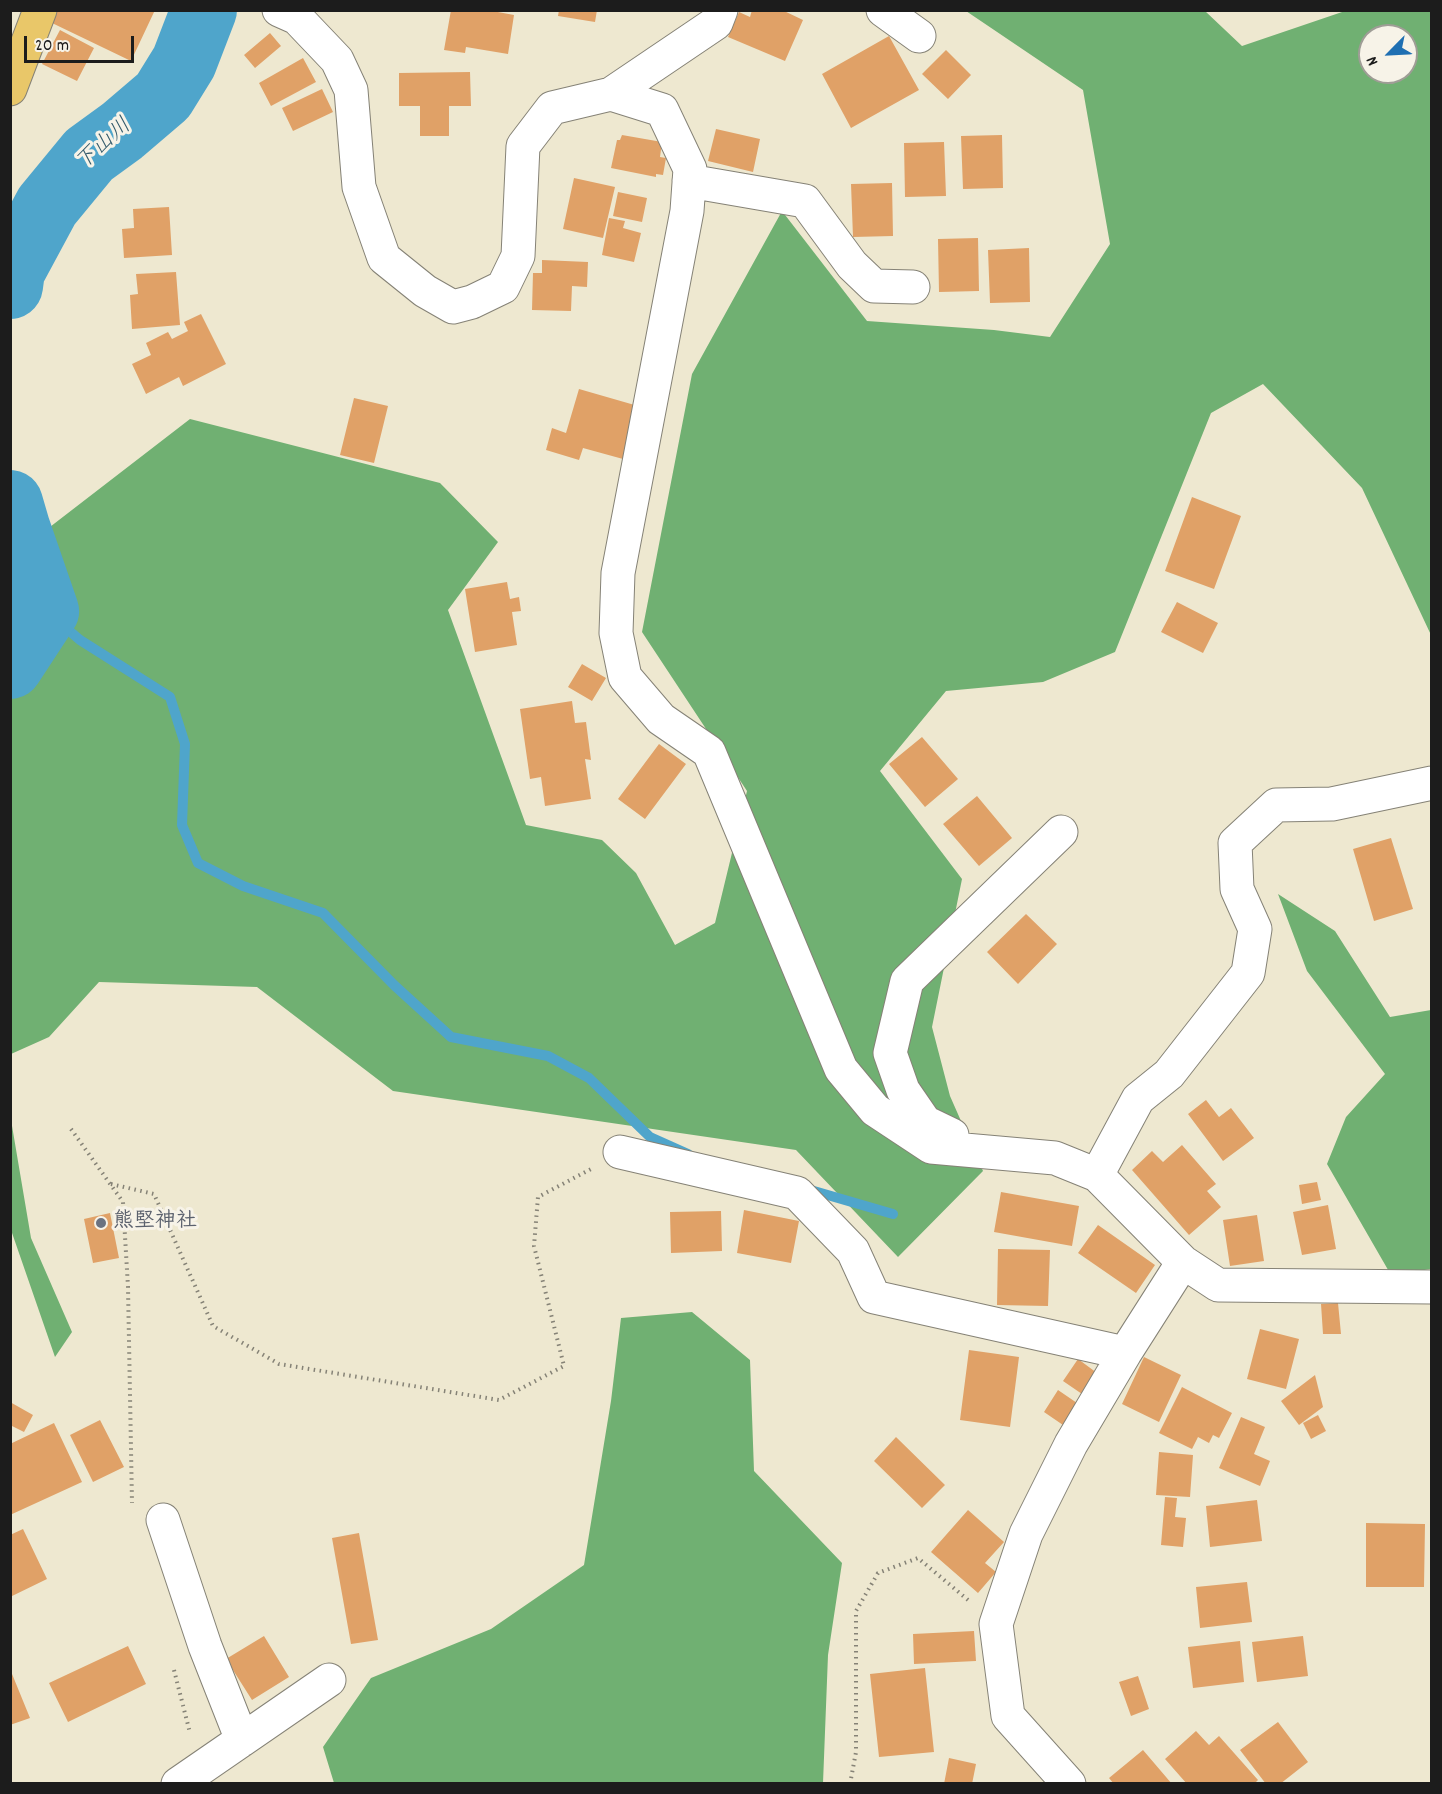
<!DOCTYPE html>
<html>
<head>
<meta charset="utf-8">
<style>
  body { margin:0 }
  #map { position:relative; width:1442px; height:1794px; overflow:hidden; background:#eee8d0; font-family:Dekko,sans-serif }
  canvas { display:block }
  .frame { position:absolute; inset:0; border:12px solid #1c1c1c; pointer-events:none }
  .north { position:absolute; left:1358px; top:24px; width:60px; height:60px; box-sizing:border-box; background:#f7f3e8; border:2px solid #9f9d96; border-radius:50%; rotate:246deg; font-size:16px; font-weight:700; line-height:24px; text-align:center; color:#1c1c1c }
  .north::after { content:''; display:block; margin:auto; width:21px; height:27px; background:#1f6fb2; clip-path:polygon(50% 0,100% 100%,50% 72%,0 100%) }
  .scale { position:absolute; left:24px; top:36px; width:110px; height:27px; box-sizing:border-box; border:3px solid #1c1c1c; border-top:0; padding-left:8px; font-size:18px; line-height:21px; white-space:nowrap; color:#1c1c1c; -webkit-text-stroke:4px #f7f3e8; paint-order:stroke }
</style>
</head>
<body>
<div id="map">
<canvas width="1442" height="1794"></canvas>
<div class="frame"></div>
<div class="north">N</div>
<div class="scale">20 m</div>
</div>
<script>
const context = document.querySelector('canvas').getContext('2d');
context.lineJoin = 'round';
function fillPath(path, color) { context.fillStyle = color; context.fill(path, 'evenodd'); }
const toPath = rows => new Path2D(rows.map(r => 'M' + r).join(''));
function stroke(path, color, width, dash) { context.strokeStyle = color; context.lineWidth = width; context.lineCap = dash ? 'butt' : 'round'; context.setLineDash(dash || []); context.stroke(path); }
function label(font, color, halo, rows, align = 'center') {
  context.font = font + ' Dekko,"Klee One",sans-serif'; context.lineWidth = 6; context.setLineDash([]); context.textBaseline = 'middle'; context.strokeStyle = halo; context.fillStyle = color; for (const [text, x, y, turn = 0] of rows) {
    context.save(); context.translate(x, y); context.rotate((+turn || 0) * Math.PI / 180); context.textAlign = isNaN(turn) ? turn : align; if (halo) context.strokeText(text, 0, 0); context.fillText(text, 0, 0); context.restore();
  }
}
fillPath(toPath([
  [966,11,1205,11,1242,46,1345,11,1431,11,1431,635,1362,488,1263,384,1211,413,1115,652,1043,682,946,691,880,771,962,879,932,1027,950,1096,983,1171,898,1257,796,1150,393,1091,257,987,99,982,49,1037,11,1054,11,621,20,611,46,530,190,419,440,483,498,542,448,610,526,825,602,840,636,873,675,945,715,923,747,791,642,632,692,374,782,211,867,321,994,330,1050,337,1110,244,1083,90],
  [1370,36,1406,36,1406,72,1370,72],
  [1278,894,1335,931,1390,1017,1431,1010,1431,1269,1391,1275,1327,1164,1346,1117,1385,1074,1307,971],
  [10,1114,31,1238,72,1332,55,1357,11,1230],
  [692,1312,750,1360,754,1471,842,1563,828,1655,823,1783,334,1783,323,1747,371,1678,491,1629,584,1565,611,1401,621,1318]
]), '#70b072');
stroke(toPath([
  [46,611,80,640,170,697,185,744,182,825,198,863,243,886,323,913,394,985,451,1037,548,1056,589,1078,650,1137,688,1154],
  [807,1189,893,1214]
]), '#4fa5cb', 10);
stroke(toPath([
  [10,286,12,271,47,206,89,155,122,131,163,96,184,62,204,10],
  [10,503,17,527,46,611,10,666]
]), '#4fa5cb', 66);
fillPath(toPath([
  [58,10,155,10,131,61,52,23],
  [451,10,487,10,514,15,508,54,466,47,465,53,444,50],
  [559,10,597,10,595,22,558,16],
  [752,10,782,10,803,20,785,61,728,37,739,12,750,17],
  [60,30,94,48,77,81,42,64],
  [270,33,281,46,255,68,244,55],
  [889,36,919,90,851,128,822,74],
  [946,50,971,75,948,99,922,74],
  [303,58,316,82,271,106,259,83],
  [470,72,471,106,449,106,449,136,420,136,420,106,399,106,399,73],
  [322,89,333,112,293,131,282,108],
  [716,129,760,139,753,172,708,161],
  [622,135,662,142,660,157,666,158,663,175,656,174,656,177,611,168,617,140,620,140],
  [1002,135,1003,188,963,189,961,136],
  [944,142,946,196,905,197,904,143],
  [574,178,615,187,603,238,563,229],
  [892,183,893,236,853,237,851,184],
  [618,192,647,198,642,222,613,216],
  [169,207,172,255,124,258,122,229,134,228,133,209],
  [609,218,625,221,623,228,641,233,634,262,602,255],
  [978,238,979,291,939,292,938,239],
  [1029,248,1030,302,990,303,988,250],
  [542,260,588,262,587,287,572,286,571,311,532,310,533,273,542,273],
  [176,272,180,325,132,329,130,295,138,294,136,274],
  [201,314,226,364,183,386,179,377,146,394,132,364,151,355,146,343,168,332,172,339,188,331,184,322],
  [579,389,638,406,623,459,583,448,579,460,546,450,552,428,566,433],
  [354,398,388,406,374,463,340,455],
  [1192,497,1241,516,1214,589,1165,571],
  [507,582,510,599,519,597,521,611,512,612,517,645,475,652,465,589],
  [1177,602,1218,623,1203,653,1161,632],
  [582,664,606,678,592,701,568,687],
  [572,701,575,723,586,722,591,760,585,759,591,799,545,806,541,777,530,779,520,709],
  [922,737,958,779,925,807,889,764],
  [659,744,686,764,645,819,618,799],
  [977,796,1012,838,979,866,943,824],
  [1391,838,1413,909,1374,921,1353,849],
  [1026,914,1057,944,1018,984,987,952],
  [1206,1100,1219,1117,1231,1108,1254,1138,1223,1161,1188,1114],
  [1182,1145,1216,1184,1207,1191,1221,1207,1189,1235,1132,1170,1152,1151,1163,1162],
  [1317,1182,1321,1200,1302,1204,1299,1185],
  [1001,1192,1079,1206,1072,1246,994,1232],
  [1328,1205,1336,1249,1302,1255,1293,1212],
  [744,1210,799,1221,791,1263,737,1253],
  [721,1211,722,1251,671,1253,670,1212],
  [110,1213,119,1258,93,1263,84,1219],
  [1257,1215,1264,1261,1230,1266,1223,1220],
  [1098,1225,1155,1265,1136,1293,1078,1253],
  [998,1249,1050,1250,1048,1306,997,1305],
  [1338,1303,1341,1334,1323,1334,1321,1304],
  [1260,1329,1299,1339,1286,1389,1247,1379],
  [969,1350,1019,1357,1010,1427,960,1420],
  [1144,1357,1181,1375,1159,1422,1122,1404],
  [1078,1359,1097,1373,1082,1394,1063,1381],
  [1315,1375,1323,1407,1299,1425,1281,1401],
  [1182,1387,1232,1413,1219,1438,1213,1435,1209,1443,1198,1437,1192,1449,1159,1433],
  [1058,1390,1077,1403,1063,1425,1044,1412],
  [10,1402,33,1415,24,1432,10,1425],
  [1318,1415,1326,1431,1311,1439,1303,1423],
  [1241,1417,1265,1427,1254,1454,1270,1461,1260,1486,1219,1468],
  [100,1420,124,1467,93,1482,70,1435],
  [54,1423,82,1482,10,1515,10,1444],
  [896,1437,945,1485,922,1508,874,1461],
  [1159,1452,1193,1455,1190,1497,1156,1495],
  [1165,1497,1177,1498,1175,1517,1186,1518,1183,1547,1161,1545],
  [1257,1500,1262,1541,1210,1547,1206,1506],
  [968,1510,1004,1542,985,1563,996,1572,978,1593,931,1552],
  [1366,1523,1425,1524,1424,1587,1366,1587],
  [23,1529,47,1579,10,1597,10,1535],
  [359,1533,378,1640,351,1644,332,1538],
  [1247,1582,1252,1622,1200,1628,1196,1587],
  [974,1631,976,1661,914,1664,913,1634],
  [264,1636,289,1677,252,1700,226,1659],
  [1303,1636,1308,1676,1257,1682,1252,1642],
  [1240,1641,1244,1682,1193,1688,1188,1647],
  [128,1646,146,1684,68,1722,49,1683],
  [925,1668,934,1752,879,1757,870,1674],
  [10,1669,30,1718,10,1725],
  [1138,1676,1149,1709,1131,1716,1119,1682],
  [1278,1722,1308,1762,1280,1784,1266,1784,1240,1750],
  [1196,1731,1209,1745,1219,1736,1258,1780,1254,1784,1187,1784,1165,1759],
  [1143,1750,1172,1784,1114,1784,1109,1778],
  [949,1758,976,1764,972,1784,944,1784]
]), '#e0a167');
const minor = toPath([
  [279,10,297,18,337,60,351,90,359,187,384,258,425,291,453,307,472,302,503,287,518,256,523,146,552,108,611,94,716,23,721,10],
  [883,10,919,36],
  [611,94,662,110,690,169,687,211,618,573,616,633,625,677,661,719,709,752,841,1069,875,1110,931,1147,1055,1158,1097,1175,1183,1262,1218,1285,1432,1287],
  [689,181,805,201,852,265,874,286,913,287],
  [952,1135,925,1122,903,1090,890,1053,907,981,1061,832],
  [620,1152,797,1193,853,1251,874,1297,1125,1353],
  [1097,1175,1138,1099,1169,1074,1248,973,1255,929,1237,889,1235,843,1276,805,1332,804,1432,783],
  [163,1520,205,1646,242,1740],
  [178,1784,329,1680],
  [1069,1784,1008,1716,996,1624,1026,1534,1071,1444,1125,1353,1183,1262]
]);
const major = toPath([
  [10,89,40,10]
]);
stroke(minor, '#858276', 35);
stroke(major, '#858276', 35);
stroke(toPath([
  [71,1129,123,1202,128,1287,132,1503],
  [111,1184,154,1194,213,1326,279,1364,499,1400,564,1366,534,1246,538,1197,591,1169],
  [174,1670,190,1733],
  [850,1784,856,1752,856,1611,878,1573,918,1558,968,1600]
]), '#858276', 4, [1.5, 4.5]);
stroke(minor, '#fff', 33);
stroke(major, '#e9c769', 33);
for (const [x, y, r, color] of [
  [101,1223,6,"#6b7280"]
]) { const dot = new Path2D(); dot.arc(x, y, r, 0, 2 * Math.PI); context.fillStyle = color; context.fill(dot); stroke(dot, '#f7f3e8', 2); }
label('bold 21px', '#5b616d', '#f7f3e8', [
  ["熊堅神社",113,1223]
], 'left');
label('italic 22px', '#335a6b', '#f7f3e8', [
  ["下山川",105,146,-42]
]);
</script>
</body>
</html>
